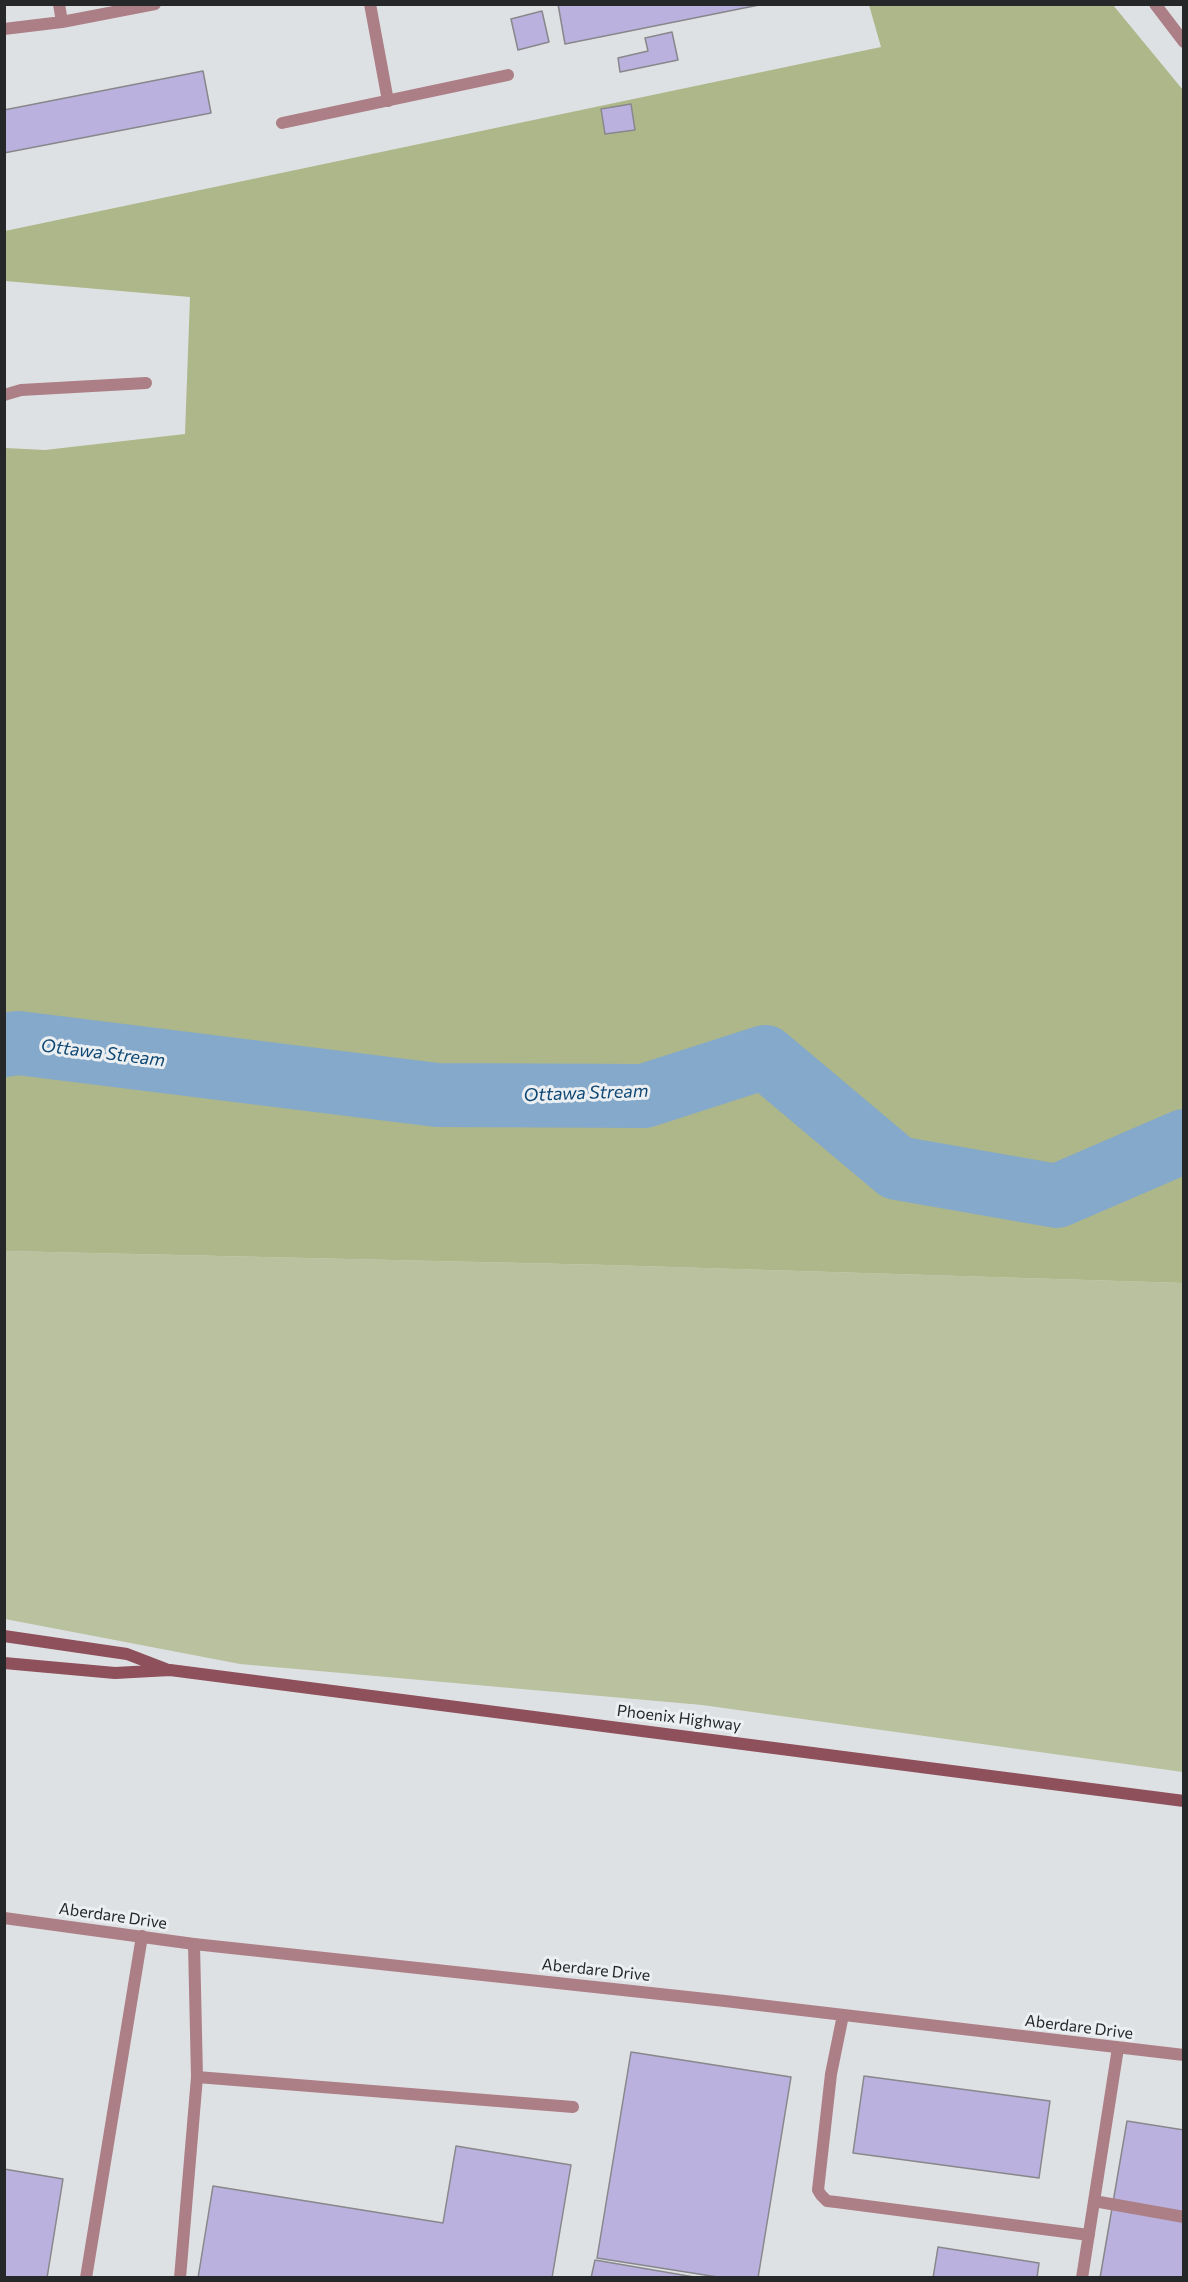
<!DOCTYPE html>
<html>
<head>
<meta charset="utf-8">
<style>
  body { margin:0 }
  #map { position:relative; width:1188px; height:2282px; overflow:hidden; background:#dee1e4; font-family:Commissioner,sans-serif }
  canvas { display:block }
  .frame { position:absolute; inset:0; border:6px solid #262728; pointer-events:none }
</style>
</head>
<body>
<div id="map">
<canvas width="1188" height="2282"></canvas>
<div class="frame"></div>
</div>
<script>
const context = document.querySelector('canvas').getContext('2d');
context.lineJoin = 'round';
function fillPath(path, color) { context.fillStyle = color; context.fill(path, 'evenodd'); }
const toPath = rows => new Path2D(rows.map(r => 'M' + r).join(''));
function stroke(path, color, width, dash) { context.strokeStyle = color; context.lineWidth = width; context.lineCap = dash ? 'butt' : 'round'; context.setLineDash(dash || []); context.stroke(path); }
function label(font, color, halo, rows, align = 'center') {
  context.font = font + ' Commissioner,sans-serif'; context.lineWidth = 6; context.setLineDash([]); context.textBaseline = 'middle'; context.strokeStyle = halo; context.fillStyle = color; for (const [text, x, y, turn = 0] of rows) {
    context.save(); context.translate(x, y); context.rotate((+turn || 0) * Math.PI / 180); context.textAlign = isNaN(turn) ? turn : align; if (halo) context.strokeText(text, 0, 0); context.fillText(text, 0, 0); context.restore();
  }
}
fillPath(toPath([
  [5,1251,607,1265,1183,1283,1183,1772,702,1705,240,1664,5,1619]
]), '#b9c19f');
fillPath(toPath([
  [869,5,1113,5,1183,90,1183,1283,607,1265,5,1251,5,448,45,450,185,434,190,297,5,281,5,231,881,47]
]), '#aeb789');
stroke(toPath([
  [4,1045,18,1043,437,1095,644,1096,765,1057,897,1168,1057,1196,1184,1141]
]), '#85a9cb', 64);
const building = toPath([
  [558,4,764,4,565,44,558,4],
  [542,11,549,42,518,50,511,19,542,11],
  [672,32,678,60,620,72,618,58,648,51,645,38,672,32],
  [203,71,211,113,4,153,4,110,203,71],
  [631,104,635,130,605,134,601,109,631,104],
  [631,2052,791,2077,758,2278,724,2278,597,2258,631,2052],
  [864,2076,1050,2101,1039,2178,853,2153,864,2076],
  [1127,2121,1184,2130,1184,2278,1100,2278,1127,2121],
  [456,2146,571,2165,552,2278,198,2278,213,2186,443,2223,456,2146],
  [4,2169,63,2179,47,2278,4,2278,4,2169],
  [938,2247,1039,2263,1037,2278,933,2278,938,2247],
  [595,2260,700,2278,591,2278,595,2260]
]);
fillPath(building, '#bbb1de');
stroke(building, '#88878b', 1.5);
stroke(toPath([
  [370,4,388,101],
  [1155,4,1184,42],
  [282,123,508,75],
  [843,2015,831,2074,818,2190,821,2195,827,2201,836,2202,1089,2235],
  [197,2077,573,2107],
  [1094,2201,1184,2217],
  [86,2278,142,1936],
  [180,2278,197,2077,194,1944],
  [1082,2278,1118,2048]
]), '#ac7f86', 12);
stroke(toPath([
  [59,4,62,22],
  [4,29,62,22,155,4],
  [4,395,21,390,146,383],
  [4,1918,194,1944,725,2001,1184,2055]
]), '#ac7f86', 12);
stroke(toPath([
  [4,1636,127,1654,166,1669],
  [4,1663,115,1673,170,1670,1184,1801]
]), '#8e505b', 12);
label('16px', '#262728', '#ebeff1', [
  ["Phoenix Highway",679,1718,7],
  ["Aberdare Drive",113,1916,8],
  ["Aberdare Drive",596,1970,6],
  ["Aberdare Drive",1079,2027,7]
]);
label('italic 18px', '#0e4774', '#ebeff1', [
  ["Ottawa Stream",103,1053,7],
  ["Ottawa Stream",586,1093,-2]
]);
</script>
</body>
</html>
